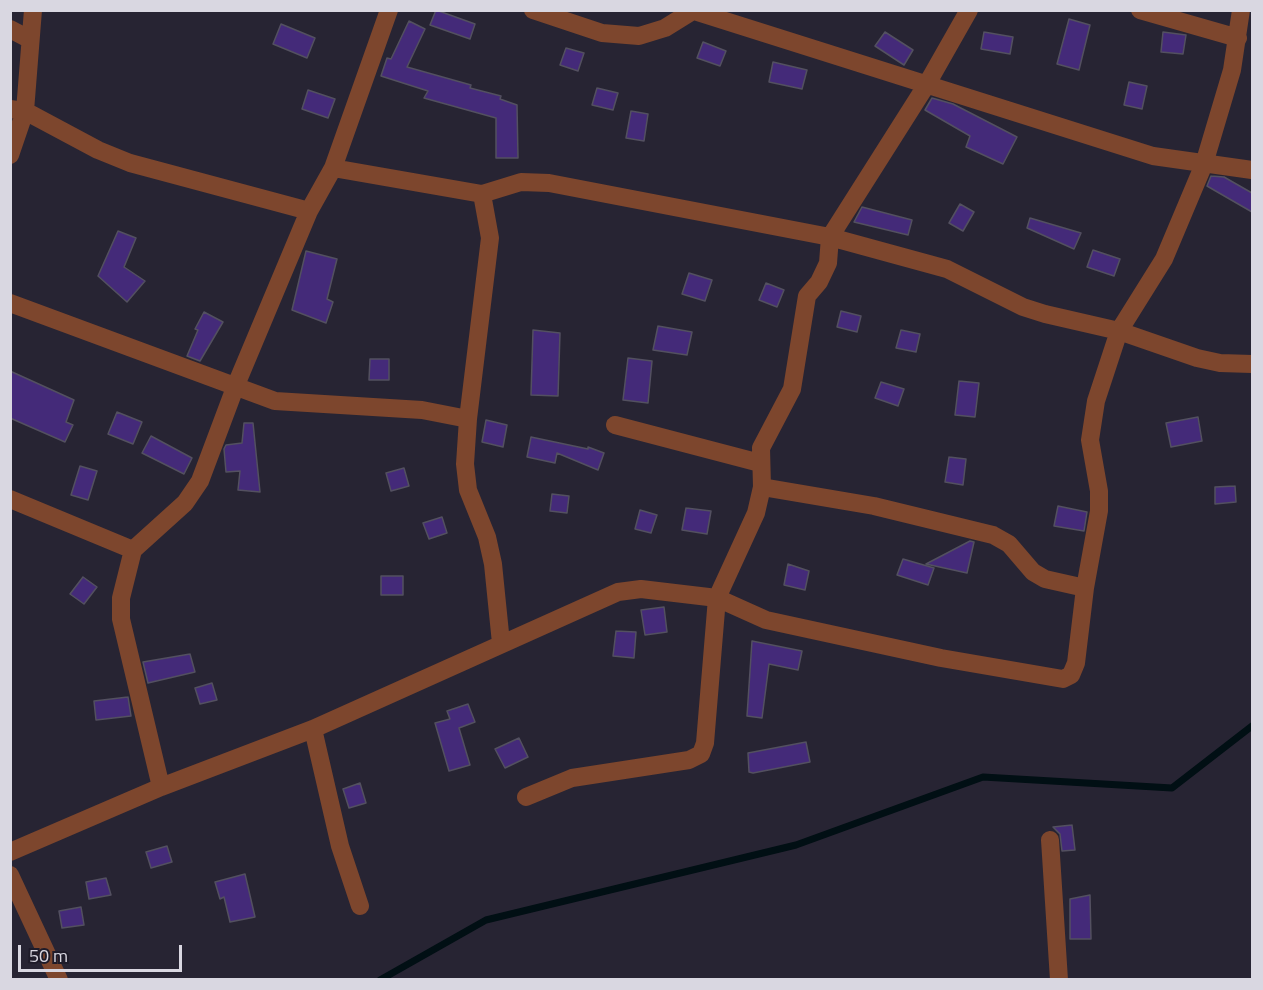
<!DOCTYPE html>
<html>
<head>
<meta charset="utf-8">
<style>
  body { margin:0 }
  #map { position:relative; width:1263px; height:990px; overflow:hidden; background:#272433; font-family:"Titillium Web",sans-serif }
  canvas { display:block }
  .frame { position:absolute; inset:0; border:12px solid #d9d7e1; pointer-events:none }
  .scale { position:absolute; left:18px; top:945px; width:164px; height:27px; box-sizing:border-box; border:3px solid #d9d7e1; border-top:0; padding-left:8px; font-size:18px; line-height:21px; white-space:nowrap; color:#d9d7e1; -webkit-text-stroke:4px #1e1b29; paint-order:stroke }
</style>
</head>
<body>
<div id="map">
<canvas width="1263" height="990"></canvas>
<div class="frame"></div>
<div class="scale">50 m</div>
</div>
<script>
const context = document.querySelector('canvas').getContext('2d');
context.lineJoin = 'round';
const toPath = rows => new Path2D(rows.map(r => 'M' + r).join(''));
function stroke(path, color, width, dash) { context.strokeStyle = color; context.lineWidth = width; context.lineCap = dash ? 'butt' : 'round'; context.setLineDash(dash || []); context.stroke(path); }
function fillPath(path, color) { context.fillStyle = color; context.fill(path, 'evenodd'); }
stroke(toPath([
  [380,980,486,920,796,845,983,777,1172,788,1252,726]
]), '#010f14', 7);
const building = toPath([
  [436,10,475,24,470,39,430,25,436,10],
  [1069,19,1090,25,1079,70,1057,64,1069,19],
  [409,21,425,29,407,67,471,85,470,88,501,96,500,99,517,105,518,158,496,158,496,118,424,98,428,91,381,76,387,58,391,59,409,21],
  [281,24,315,38,307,58,273,44,281,24],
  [885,32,913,50,904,65,875,46,885,32],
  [984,32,1013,37,1010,54,981,49,984,32],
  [1163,32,1186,35,1183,54,1161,52,1163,32],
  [703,42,726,51,720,66,697,58,703,42],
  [566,48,584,53,578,71,560,65,566,48],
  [773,62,807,70,802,89,769,82,773,62],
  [1129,82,1147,86,1142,109,1124,105,1129,82],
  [597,88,618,93,613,110,592,105,597,88],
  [308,90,335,99,328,118,302,109,308,90],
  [932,98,953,104,1017,137,1003,164,966,147,970,136,925,110,932,98],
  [631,111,648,114,644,141,626,138,631,111],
  [1211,176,1224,177,1252,193,1252,212,1207,186,1211,176],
  [960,204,974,212,963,231,949,223,960,204],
  [862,207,912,220,908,235,854,222,862,207],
  [1030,218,1081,233,1074,249,1027,228,1030,218],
  [118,231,136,238,124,267,145,281,127,302,98,276,118,231],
  [1093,250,1120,259,1114,276,1087,267,1093,250],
  [306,251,337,259,327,299,333,302,326,323,292,310,306,251],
  [689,273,712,280,705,301,682,294,689,273],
  [766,283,784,290,777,307,759,300,766,283],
  [841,311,861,316,857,332,837,327,841,311],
  [204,312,223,322,200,361,187,356,198,330,195,329,204,312],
  [658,326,692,332,687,355,653,350,658,326],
  [533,330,560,333,558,396,531,395,533,330],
  [901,330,920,334,916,352,896,348,901,330],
  [628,358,652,361,648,403,623,400,628,358],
  [370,359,389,359,389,380,369,380,370,359],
  [10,371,74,400,66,422,73,425,65,442,10,418,10,371],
  [959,381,979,383,975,417,955,415,959,381],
  [881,382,904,389,898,406,875,398,881,382],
  [117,412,142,422,133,444,108,434,117,412],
  [1198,417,1202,441,1171,447,1166,423,1198,417],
  [486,420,507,425,503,447,482,442,486,420],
  [244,423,253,423,260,492,238,490,240,471,226,472,224,449,226,445,242,443,244,423],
  [151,436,192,458,184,474,142,453,151,436],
  [531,437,588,449,588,447,604,453,598,470,557,453,555,463,527,457,531,437],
  [949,457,966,459,963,485,945,482,949,457],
  [80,466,97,471,88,500,71,495,80,466],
  [404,468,409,486,391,491,386,473,404,468],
  [1235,486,1236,502,1215,504,1215,487,1235,486],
  [552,494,569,496,567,513,550,511,552,494],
  [1058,506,1087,512,1084,531,1054,526,1058,506],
  [686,508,711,511,707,534,682,530,686,508],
  [640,510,657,515,651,533,635,529,640,510],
  [442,517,447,533,429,539,423,523,442,517],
  [970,541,974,542,967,573,926,564,970,541],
  [903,559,934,568,928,585,897,575,903,559],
  [788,564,809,571,805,590,784,585,788,564],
  [381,576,403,576,403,595,381,595,381,576],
  [83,577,97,587,84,604,70,594,83,577],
  [664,607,667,632,645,635,641,610,664,607],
  [616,631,636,632,634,658,613,656,616,631],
  [752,641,802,651,798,670,769,664,762,718,747,716,752,641],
  [190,654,195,672,148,683,143,662,190,654],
  [212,683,217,700,200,704,195,688,212,683],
  [128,697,131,716,96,720,94,701,128,697],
  [468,704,475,722,459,728,470,765,449,771,435,723,450,719,447,711,468,704],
  [519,738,528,757,505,768,495,749,519,738],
  [806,742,810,762,753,773,749,772,748,753,806,742],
  [360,783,366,803,349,808,343,789,360,783],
  [1072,825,1075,850,1062,851,1060,834,1053,827,1072,825],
  [167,846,172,862,151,868,146,852,167,846],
  [245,874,255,917,230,922,224,897,220,899,215,882,245,874],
  [106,878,111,895,89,899,86,882,106,878],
  [1090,895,1091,939,1070,939,1070,899,1090,895],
  [81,907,84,925,62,928,59,911,81,907]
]);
fillPath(building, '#442a79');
stroke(building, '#535060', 1.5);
stroke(toPath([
  [533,10,602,33,639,36,665,28,694,10],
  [1140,10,1238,38],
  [694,11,1153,156,1252,170],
  [10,29,29,39],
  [10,109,25,111,98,150,130,163,309,211],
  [10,155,25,111,33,10],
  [333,168,482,194,521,182,549,183,830,237,947,269,1023,307,1045,314,1119,331,1197,358,1220,363,1252,364],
  [482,194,490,238,468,419,465,464,468,490,487,537,493,564,501,643],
  [10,303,275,401,422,410,468,419],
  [615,425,760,463],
  [762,487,874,506,993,535,1009,544,1033,572,1045,579,1085,588],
  [10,499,133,550],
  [313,729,340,846,360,906],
  [161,787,121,619,121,598,133,550,185,503,200,481,236,385,309,211,333,168,389,10],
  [526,797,572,778,689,760,701,754,705,743,717,598,756,513,762,487,761,448,792,389,807,296,819,282,828,263,830,237,927,84,969,10],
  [1050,840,1059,980],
  [10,852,161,787,313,729,618,592,641,589,717,598,766,620,941,658,1063,679,1071,675,1076,663,1085,588,1099,511,1099,491,1090,440,1096,401,1119,331,1164,259,1204,164,1232,70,1241,10],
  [10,875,59,980]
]), '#7d462d', 18);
</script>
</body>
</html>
